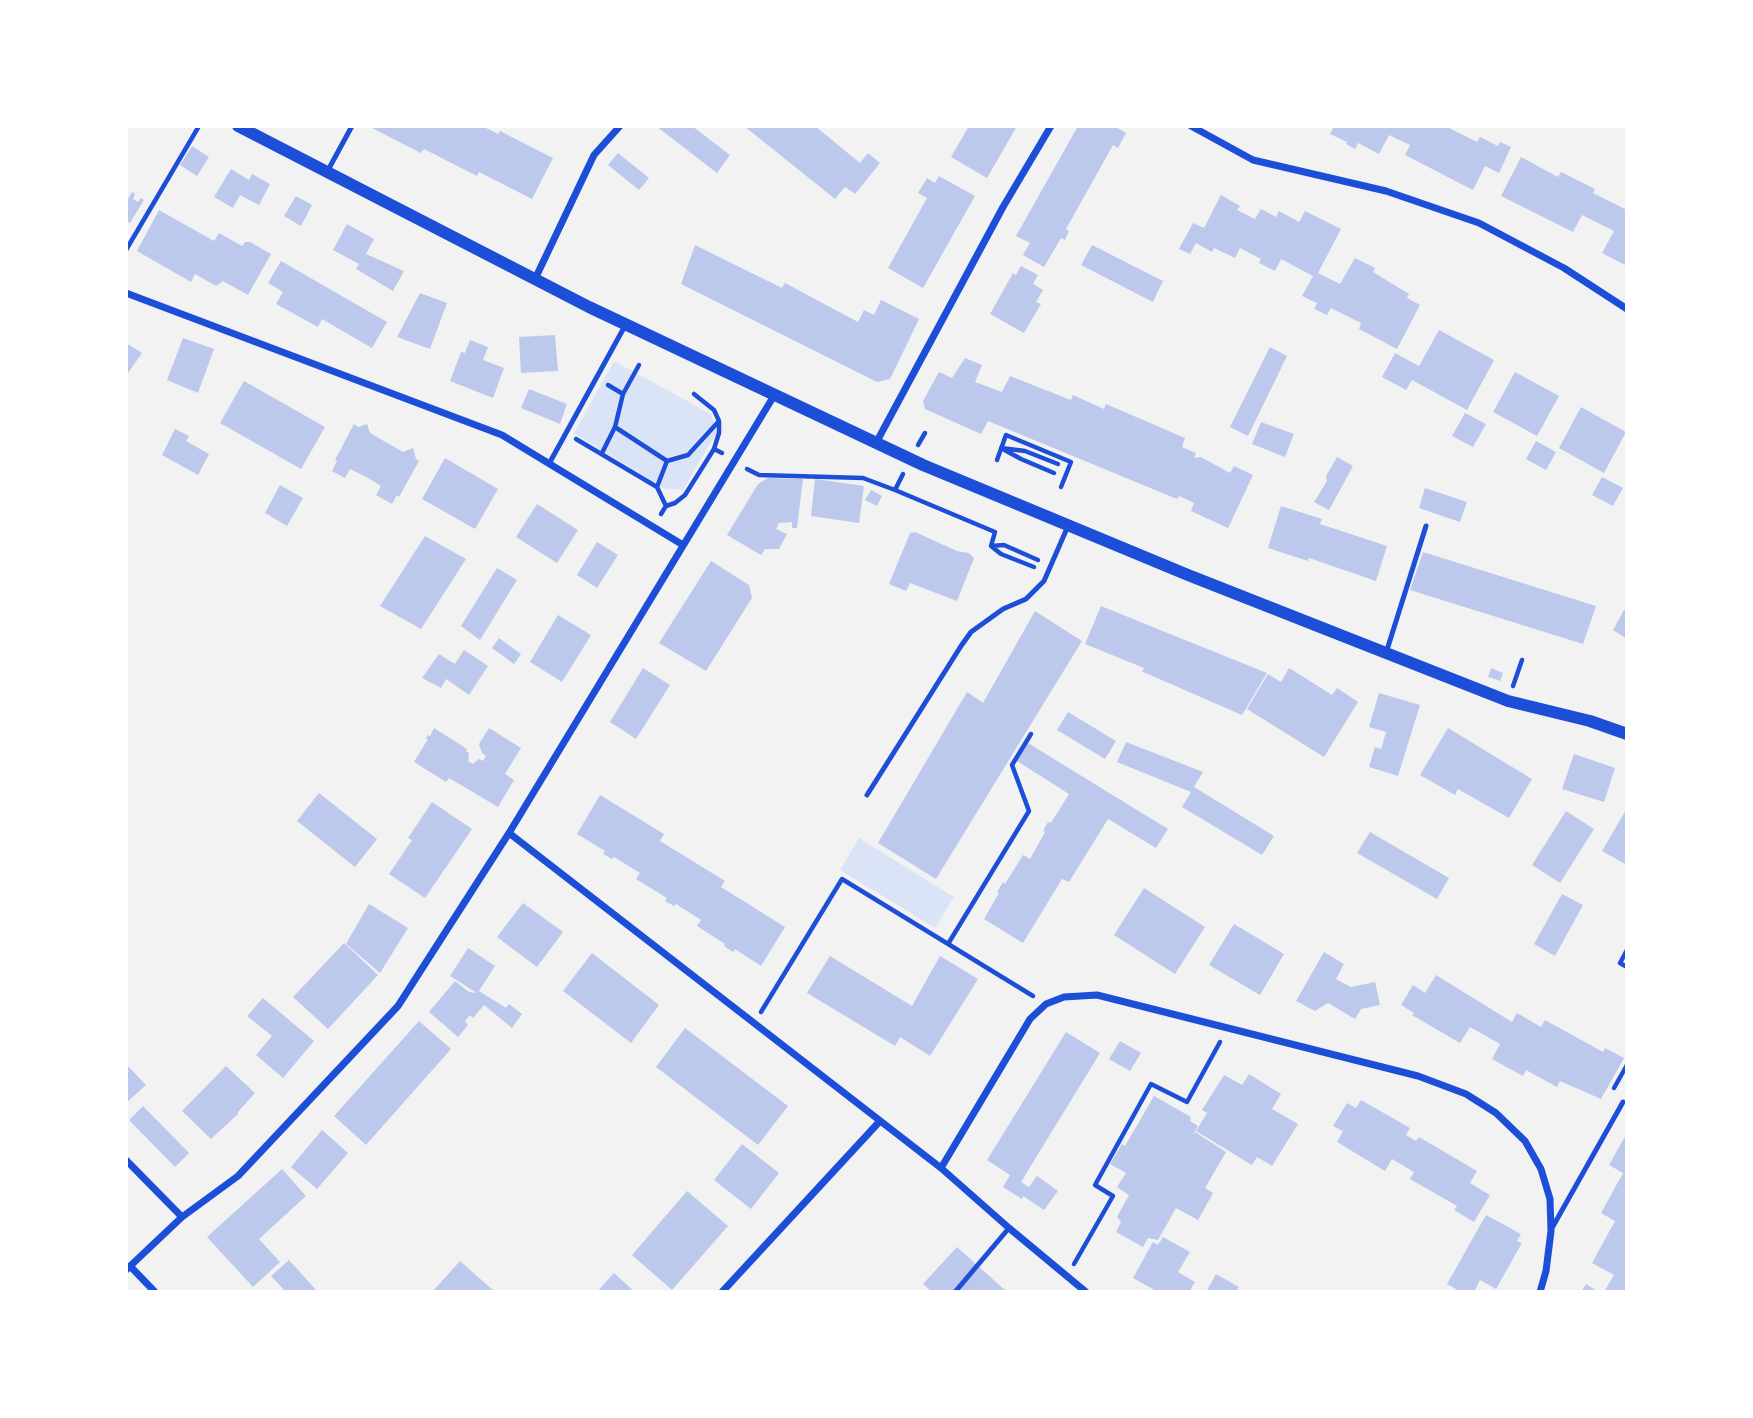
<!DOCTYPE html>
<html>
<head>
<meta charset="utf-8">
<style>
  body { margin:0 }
  #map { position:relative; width:1753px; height:1418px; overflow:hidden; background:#f2f2f2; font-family:"Work Sans",sans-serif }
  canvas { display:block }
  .frame { position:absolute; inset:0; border:128px solid #fff; pointer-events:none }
</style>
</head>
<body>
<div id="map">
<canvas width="1753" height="1418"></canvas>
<div class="frame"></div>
</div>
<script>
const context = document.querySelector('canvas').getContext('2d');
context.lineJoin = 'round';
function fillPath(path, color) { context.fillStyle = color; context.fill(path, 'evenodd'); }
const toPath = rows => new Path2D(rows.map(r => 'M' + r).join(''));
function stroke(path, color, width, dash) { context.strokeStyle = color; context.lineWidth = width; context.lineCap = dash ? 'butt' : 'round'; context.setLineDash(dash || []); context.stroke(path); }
fillPath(toPath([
  [614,361,711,414,717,432,683,490,663,488,574,433],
  [859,838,954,897,935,928,840,870]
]), '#dbe4f7');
fillPath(toPath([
  [368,126,482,126,498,134,500,131,553,158,532,199,479,172,477,176,424,149,421,153],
  [656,126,692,126,730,155,717,173],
  [744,126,815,126,860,163,868,153,880,163,855,194,845,187,835,199],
  [969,126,1017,126,987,178,951,157],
  [1078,126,1114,126,1126,133,1118,148,1113,145,1066,229,1069,231,1065,240,1061,238,1044,267,1023,255,1030,243,1016,236],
  [1334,126,1445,126,1477,142,1480,137,1498,146,1500,142,1511,147,1499,173,1485,166,1473,190,1405,155,1410,145,1389,135,1379,154,1358,143,1355,149,1346,144,1347,142,1330,134],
  [192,146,209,157,197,176,180,165],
  [618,153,649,178,639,190,608,165],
  [1521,157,1558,177,1561,172,1595,189,1593,193,1627,210,1627,266,1602,253,1614,231,1582,215,1573,232,1501,196],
  [231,169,249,180,252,174,270,184,259,205,240,195,233,208,214,197],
  [939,176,975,196,923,288,888,268,927,198,918,193,927,178,935,183],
  [132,192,135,194,133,199,138,202,141,198,144,200,130,223,126,221,126,202],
  [1221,195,1240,206,1237,210,1255,219,1261,209,1276,217,1279,211,1299,222,1305,211,1341,229,1318,273,1340,284,1355,258,1375,268,1373,272,1409,294,1407,298,1420,305,1397,349,1359,329,1361,323,1331,308,1327,315,1314,309,1317,303,1302,296,1313,276,1281,259,1275,271,1259,263,1261,259,1240,248,1235,258,1214,248,1212,252,1196,243,1190,254,1179,249,1193,223,1204,228],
  [296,196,312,205,301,226,284,216],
  [159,210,214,241,219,233,242,246,245,242,250,242,271,254,248,295,223,281,216,286,195,274,191,282,137,251],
  [347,224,374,239,366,254,404,271,393,291,356,269,359,264,333,250],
  [695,245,782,288,785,283,858,322,864,310,874,315,881,300,919,319,890,379,877,382,681,284],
  [1092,245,1163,281,1153,302,1081,265],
  [281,261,387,322,372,348,322,319,318,327,276,304,283,292,268,283],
  [1021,266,1038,275,1033,284,1043,290,1036,302,1041,304,1024,333,990,314,1013,273,1016,275],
  [420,293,447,303,430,349,397,337],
  [1439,330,1494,360,1467,410,1412,380,1406,390,1382,377,1395,353,1419,366],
  [555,335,558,371,521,373,519,337],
  [183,338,214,349,198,393,167,380],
  [470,340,488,347,483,360,504,368,493,398,450,381,461,352,465,353],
  [126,343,142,353,126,376],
  [1270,347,1287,356,1248,436,1230,427],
  [965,358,982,365,975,382,1002,392,1010,376,1071,400,1073,395,1104,409,1106,404,1185,438,1182,447,1196,453,1194,458,1201,457,1230,473,1234,466,1253,475,1228,528,1191,511,1194,503,1179,496,1177,499,988,421,981,434,925,409,923,401,939,372,952,378],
  [1515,372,1559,396,1537,436,1493,412],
  [244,381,325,427,301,469,220,423],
  [529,389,567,404,560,424,521,408],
  [1581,407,1626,432,1604,473,1559,448],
  [1465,413,1486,424,1473,447,1452,436],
  [1261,422,1294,434,1285,457,1252,444],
  [354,424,358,427,367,424,370,433,403,452,413,448,416,459,419,461,399,497,397,495,392,504,376,495,381,486,368,478,350,469,345,478,332,471,337,461,335,460],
  [175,429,189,436,186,441,209,454,198,475,162,455],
  [1536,441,1556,452,1546,470,1526,459],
  [1337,457,1353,466,1329,510,1314,502,1327,481,1326,476],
  [445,458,498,489,475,529,422,499],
  [1602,477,1623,488,1613,506,1592,495],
  [768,478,803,479,797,528,792,528,792,522,779,523,776,529,787,534,779,549,765,549,761,555,727,535,758,484],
  [815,479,864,486,859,523,811,516],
  [280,485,303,498,287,526,265,513],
  [1425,488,1467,502,1460,522,1419,508],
  [871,490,882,496,877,506,865,500],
  [537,504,578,530,557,563,516,537],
  [1281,506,1322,519,1320,524,1387,546,1376,581,1309,558,1308,561,1268,548],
  [915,532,957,551,969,553,974,558,957,601,910,583,906,591,889,584,910,533],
  [425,536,466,559,421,629,380,606],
  [597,542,618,555,597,588,577,575],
  [1423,552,1596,606,1583,644,1410,590],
  [711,561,749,585,752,598,706,671,659,643],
  [497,568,517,580,480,640,461,626],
  [1101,606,1165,632,1267,673,1242,715,1148,674,1142,672,1144,668,1085,644],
  [1624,610,1627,611,1627,639,1613,630],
  [1035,611,1082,641,936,879,878,843,967,692,983,703],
  [558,615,591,635,562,682,530,662],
  [499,638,521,654,514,664,492,648],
  [464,650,488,666,469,695,446,679,441,688,422,678,439,654,455,664],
  [643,668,670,685,636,739,610,722],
  [1289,668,1332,695,1337,688,1358,702,1324,757,1247,709,1268,674,1281,682],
  [1491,668,1503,673,1500,681,1488,677],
  [1379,693,1420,705,1398,776,1369,767,1375,747,1381,749,1386,732,1369,727],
  [1068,712,1116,741,1105,759,1057,730],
  [434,728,467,749,466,751,469,753,468,761,473,764,479,759,483,761,486,756,482,753,479,744,489,728,521,748,505,774,514,780,498,807,449,778,446,782,414,762,428,739,426,739,428,735,430,736],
  [1448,728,1532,779,1509,818,1458,789,1455,795,1420,775],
  [1126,742,1203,772,1194,787,1274,836,1262,855,1182,807,1191,792,1117,762],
  [1028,743,1168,829,1156,848,1108,819,1069,882,1062,879,1023,943,984,919,999,893,997,892,1003,882,1005,884,1023,855,1030,859,1045,832,1043,831,1048,822,1051,823,1069,794,1017,761],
  [1574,754,1615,768,1604,802,1562,789],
  [319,793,377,839,355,867,297,821],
  [600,795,664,834,660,841,725,881,721,887,785,927,761,966,735,949,733,952,724,946,725,944,697,926,701,920,676,904,674,906,665,901,667,898,636,879,640,873,614,857,612,859,603,854,605,851,577,834],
  [432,802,472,829,425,898,389,874,412,840,408,838],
  [1627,808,1627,865,1602,851],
  [1566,811,1594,829,1560,883,1532,865],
  [1370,832,1449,878,1437,899,1357,853],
  [1144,888,1205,927,1175,974,1114,935],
  [1562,894,1583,905,1555,956,1534,944],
  [523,903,563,932,537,967,497,937],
  [369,904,408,928,380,973,346,944],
  [1234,924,1284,954,1260,995,1209,965],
  [344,943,378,975,328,1029,293,997],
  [468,948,495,966,479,991,506,1008,509,1004,522,1014,512,1028,484,1005,473,1018,470,1015,465,1021,468,1025,458,1037,429,1012,455,981,469,992,477,993,450,976],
  [1324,952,1344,964,1336,979,1351,987,1375,982,1380,1005,1361,1009,1355,1019,1328,1003,1315,1011,1296,1001],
  [592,953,659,1005,631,1043,563,991],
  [830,956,912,1006,940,956,978,979,930,1056,900,1037,895,1046,807,993],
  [1436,975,1512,1022,1517,1013,1541,1027,1545,1020,1603,1052,1605,1048,1624,1058,1601,1099,1560,1081,1557,1087,1526,1070,1523,1076,1492,1059,1500,1044,1470,1027,1460,1043,1412,1015,1414,1013,1401,1005,1413,985,1425,993],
  [263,998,314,1041,283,1078,256,1055,272,1036,247,1016],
  [419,1021,451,1049,366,1145,334,1116],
  [685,1028,788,1106,758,1145,656,1067],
  [1066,1032,1100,1053,1021,1182,1029,1187,1037,1176,1058,1191,1044,1210,1023,1196,1022,1199,1003,1187,1010,1175,987,1160],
  [1120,1041,1141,1053,1130,1071,1109,1059],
  [126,1064,146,1085,126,1103],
  [226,1066,255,1093,238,1112,238,1114,211,1139,182,1111],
  [1249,1074,1281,1094,1272,1109,1298,1124,1272,1166,1257,1157,1252,1165,1196,1131,1207,1113,1202,1110,1224,1075,1242,1085],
  [1154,1096,1191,1117,1190,1121,1198,1126,1192,1136,1195,1132,1226,1152,1205,1188,1213,1193,1198,1220,1176,1208,1158,1240,1148,1238,1143,1247,1116,1232,1121,1222,1117,1217,1129,1195,1117,1187,1126,1173,1110,1164,1122,1144,1125,1146],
  [1361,1100,1410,1128,1406,1135,1416,1141,1419,1137,1477,1171,1470,1183,1490,1195,1474,1222,1454,1210,1457,1206,1410,1179,1414,1172,1392,1159,1385,1171,1337,1142,1343,1131,1333,1126,1347,1103,1356,1108],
  [143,1106,189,1153,175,1167,129,1120],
  [322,1130,348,1153,317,1189,291,1167],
  [1627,1133,1627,1292,1604,1292,1614,1275,1592,1263,1615,1221,1601,1213,1623,1173,1609,1165],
  [742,1144,779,1173,751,1209,714,1180],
  [282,1169,306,1196,259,1239,280,1262,253,1287,207,1237],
  [687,1191,728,1226,672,1290,632,1255],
  [1486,1215,1521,1234,1517,1241,1522,1243,1496,1289,1480,1280,1474,1292,1461,1292,1447,1284],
  [1163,1237,1190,1252,1178,1272,1195,1282,1189,1292,1158,1292,1133,1278,1153,1242,1158,1245],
  [957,1247,1007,1292,932,1292,923,1284],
  [289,1260,318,1292,286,1292,271,1276],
  [460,1261,495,1292,432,1292],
  [614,1273,635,1292,597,1292],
  [1216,1274,1239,1287,1236,1292,1206,1292],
  [1586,1284,1599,1292,1581,1292]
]), '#bdc9ec');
stroke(toPath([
  [126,250,199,126],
  [623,394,639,365],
  [719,421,719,433,714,449,722,453],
  [615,427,667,461],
  [576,439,657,487,666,506,661,514],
  [918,445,925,433],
  [602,453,615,427,623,394,608,385],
  [997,460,1006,435,1071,462,1061,487],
  [747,469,759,475,863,478,895,490,903,474],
  [1054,473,1021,459,1001,448,1025,451,1058,464],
  [657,487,667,461,688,455,719,421,714,410,694,394],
  [895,490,995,532,991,546],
  [666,506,675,503,685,495,714,449],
  [1034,567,1001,554,991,546,1004,545,1038,560],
  [1513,686,1522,660],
  [948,944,1029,811,1012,765,1031,734],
  [1627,950,1620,963,1627,967],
  [761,1012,842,879,1033,996],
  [1614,1088,1627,1065],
  [1074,1264,1113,1196,1095,1185,1151,1084,1187,1102,1220,1042]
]), '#1d4ed8', 4.5);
stroke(toPath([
  [327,172,352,126],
  [550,462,626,324],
  [1386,653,1426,526],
  [867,795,961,646,971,632,1003,609,1026,599,1044,581,1068,526],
  [1552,1228,1623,1102],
  [955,1292,1009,1228]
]), '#1d4ed8', 5);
stroke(toPath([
  [1191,126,1253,160,1386,191,1479,223,1564,268,1627,309],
  [535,279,594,155,620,126],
  [126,293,502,435,683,545],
  [876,443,1003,207,1051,126],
  [509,833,941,1168,1009,1228,1086,1292],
  [126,1160,182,1217],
  [941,1168,1030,1019,1046,1004,1064,997,1097,995,1418,1076,1466,1094,1496,1113,1525,1141,1541,1169,1550,1199,1551,1231,1546,1271,1540,1292],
  [130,1266,155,1292],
  [126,1270,182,1217,238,1176,398,1006,509,833,775,394],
  [722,1292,880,1121]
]), '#1d4ed8', 7);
stroke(toPath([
  [238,126,589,307,923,465,1188,575,1508,701,1590,721,1627,734]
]), '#1d4ed8', 12);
</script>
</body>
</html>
